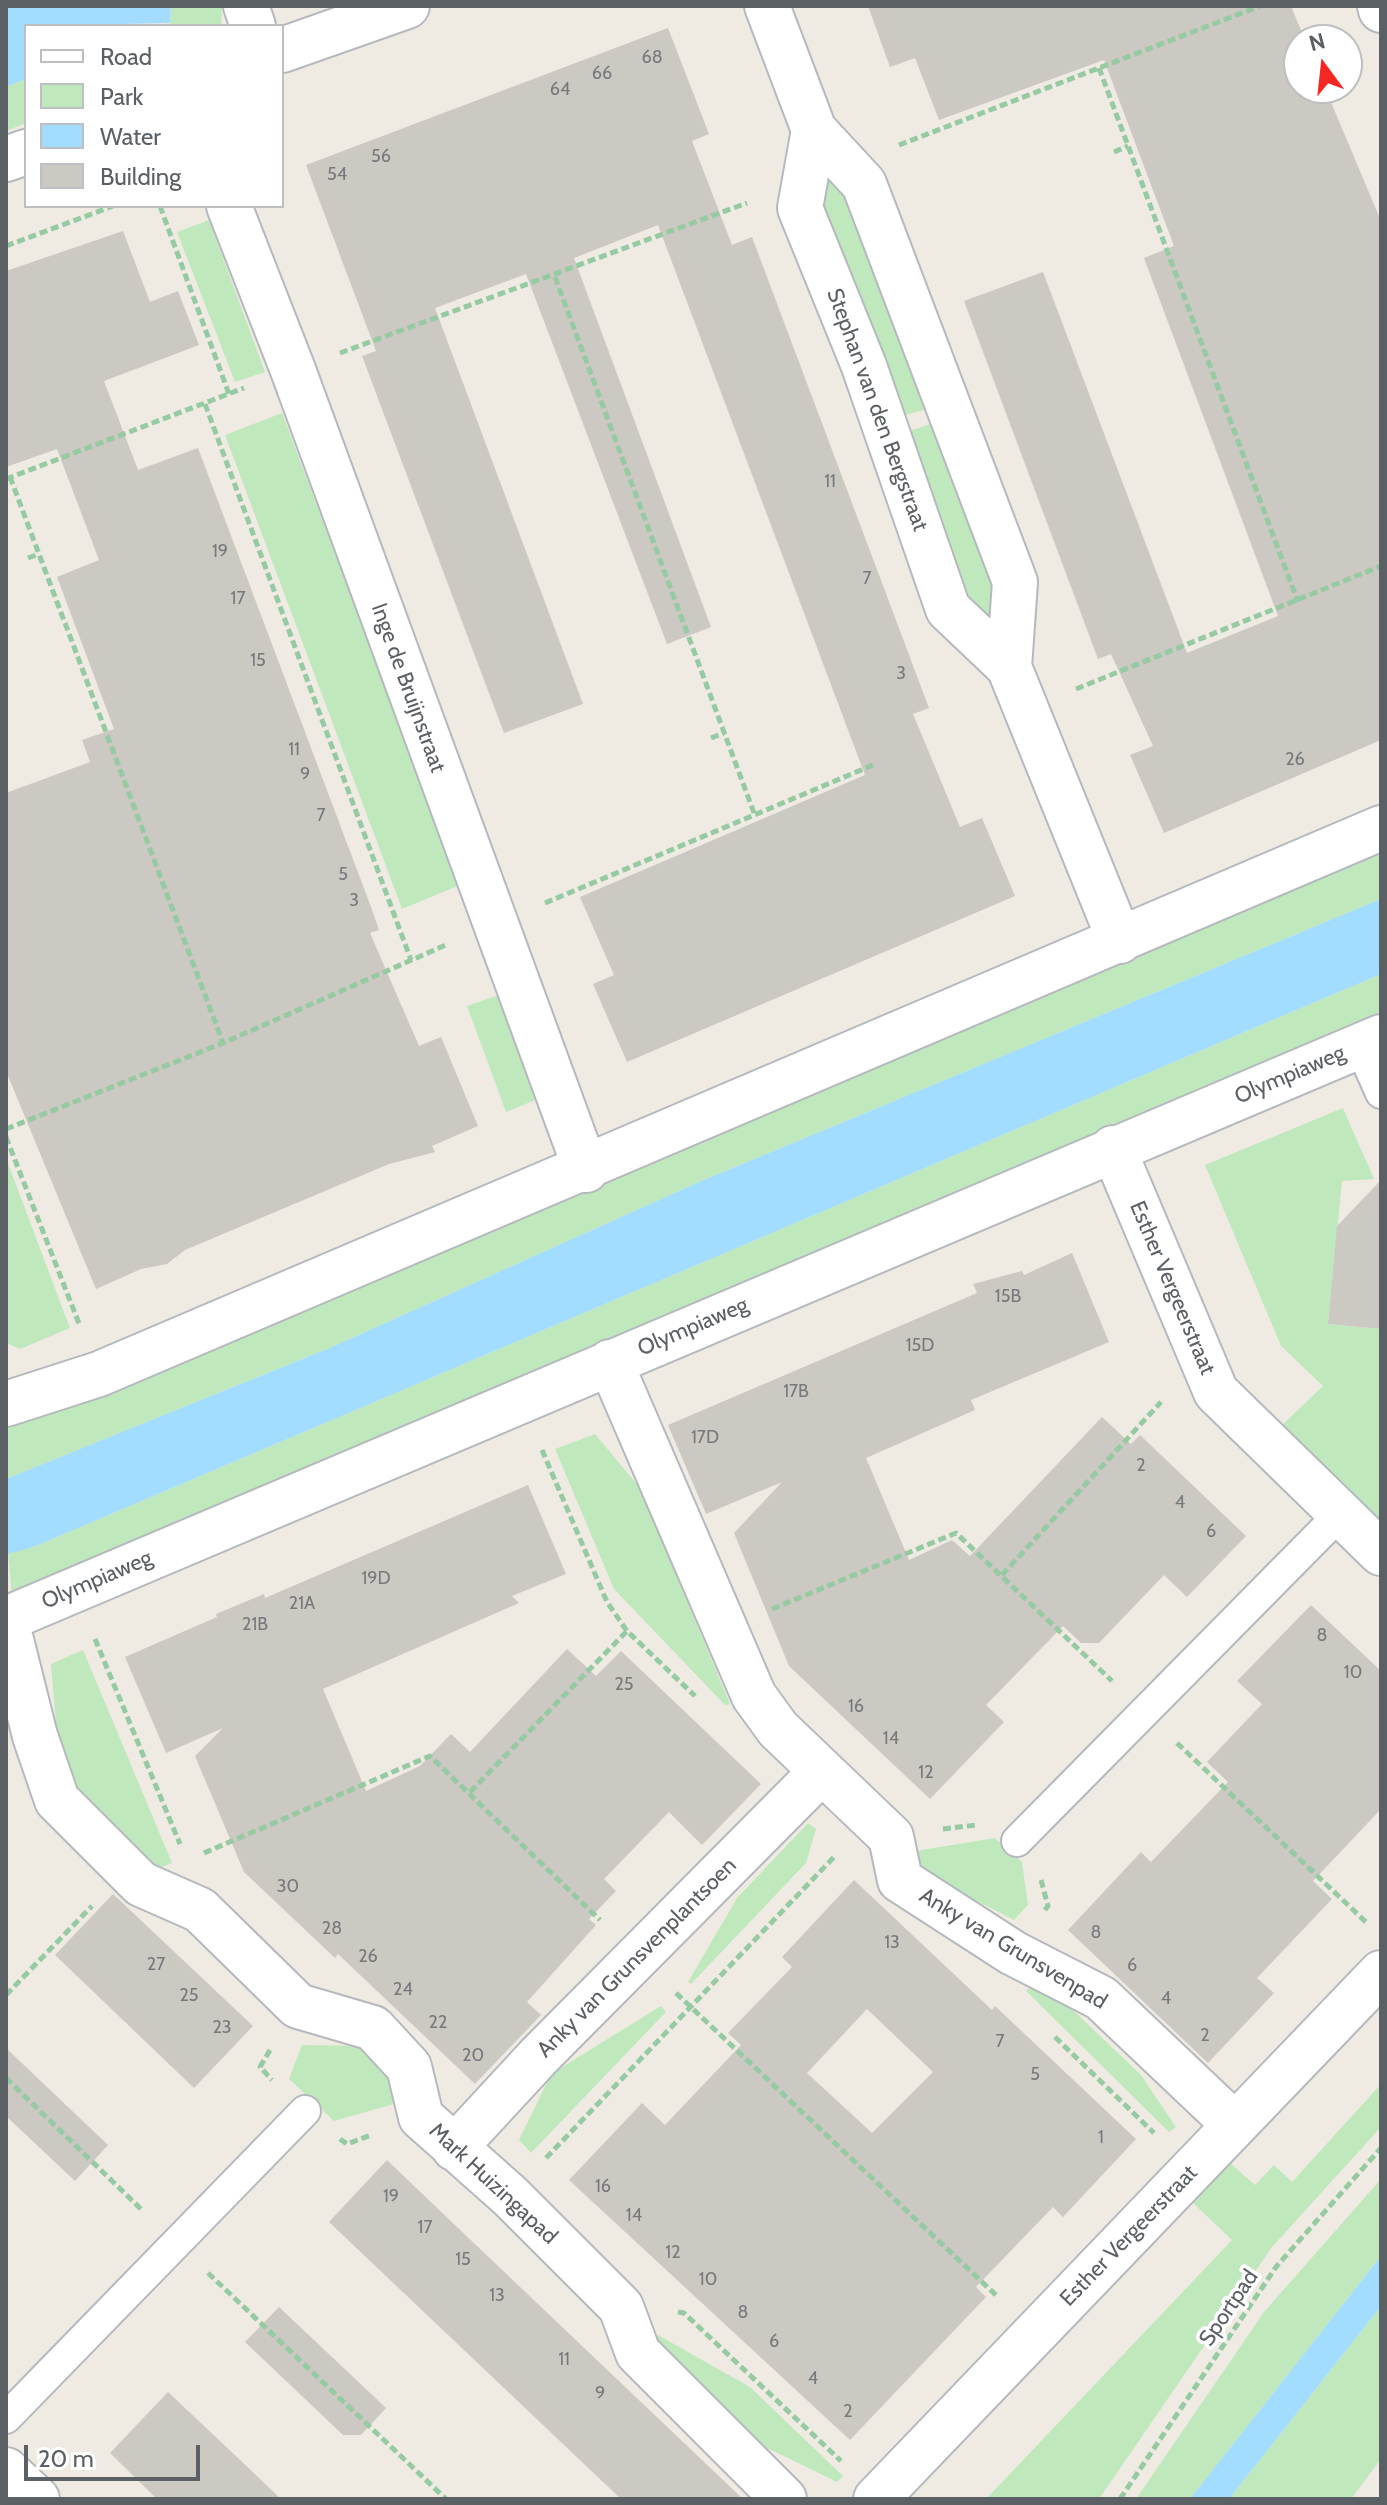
<!DOCTYPE html>
<html>
<head>
<meta charset="utf-8">
<style>
  body { margin:0 }
  #map { position:relative; width:1387px; height:2505px; overflow:hidden; background:#efebe3; font-family:Cabin,sans-serif }
  canvas { display:block }
  .frame { position:absolute; inset:0; border:8px solid #5b6065; pointer-events:none }
  .legend { position:absolute; left:24px; top:24px; width:260px; height:184px; box-sizing:border-box; background:#fff; border:2px solid #bdbfc1; margin:0; padding:10px 14px; list-style:none; font-size:24px; color:#5b6065 }
  .legend li { display:flex; align-items:center; gap:16px; height:40px }
  .legend b { width:40px; border:2px solid #bdbfc1 }
  .north { position:absolute; left:1283px; top:24px; width:80px; height:80px; box-sizing:border-box; background:#fff; border:2px solid #bdbfc1; border-radius:50%; rotate:345deg; font-size:22px; font-weight:700; line-height:32px; text-align:center; color:#5b6065 }
  .north::after { content:''; display:block; margin:auto; width:28px; height:36px; background:#f52723; clip-path:polygon(50% 0,100% 100%,50% 72%,0 100%) }
  .scale { position:absolute; left:24px; top:2445px; width:176px; height:36px; box-sizing:border-box; border:4px solid #5b6065; border-top:0; padding-left:10px; font-size:24px; line-height:28px; white-space:nowrap; color:#5b6065; -webkit-text-stroke:6px #fff; paint-order:stroke }
</style>
</head>
<body>
<div id="map">
<canvas width="1387" height="2505"></canvas>
<div class="frame"></div>
<ul class="legend">
<li><b style="height:10px;background:#fff"></b>Road</li>
<li><b style="height:22px;background:#c0e8bd"></b>Park</li>
<li><b style="height:22px;background:#a2dcff"></b>Water</li>
<li><b style="height:22px;background:#ccc8c2"></b>Building</li>
</ul>
<div class="north">N</div>
<div class="scale">20 m</div>
</div>
<script>
const context = document.querySelector('canvas').getContext('2d');
context.lineJoin = 'round';
function fillPath(path, color) { context.fillStyle = color; context.fill(path, 'evenodd'); }
const toPath = rows => new Path2D(rows.map(r => 'M' + r).join(''));
function stroke(path, color, width, dash) { context.strokeStyle = color; context.lineWidth = width; context.lineCap = dash ? 'butt' : 'round'; context.setLineDash(dash || []); context.stroke(path); }
function label(font, color, halo, rows, align = 'center') {
  context.font = font + ' Cabin,sans-serif'; context.lineWidth = 7; context.setLineDash([]); context.textBaseline = 'middle'; context.strokeStyle = halo; context.fillStyle = color; for (const [text, x, y, turn = 0] of rows) {
    context.save(); context.translate(x, y); context.rotate((+turn || 0) * Math.PI / 180); context.textAlign = isNaN(turn) ? turn : align; if (halo) context.strokeText(text, 0, 0); context.fillText(text, 0, 0); context.restore();
  }
}
fillPath(toPath([
  [171,6,222,6,221,26,164,26,170,23],
  [26,79,26,123,6,131,6,87],
  [832,176,851,198,927,409,902,416,820,199,824,179],
  [209,220,265,372,235,382,177,232],
  [282,413,460,885,402,909,225,435],
  [933,423,1002,603,994,627,973,607,906,432],
  [1381,852,1381,899,699,1182,332,1347,6,1479,6,1429],
  [1381,974,1381,1016,12,1596,8,1553,31,1548],
  [499,995,538,1099,506,1112,467,1006],
  [1343,1108,1374,1179,1342,1181,1328,1324,1381,1329,1381,1520,1280,1427,1323,1386,1281,1346,1205,1165],
  [6,1158,70,1328,20,1349,6,1343],
  [595,1434,640,1488,730,1704,725,1705,614,1589,555,1449],
  [83,1650,172,1863,151,1871,74,1789,58,1748,51,1664],
  [808,1823,816,1829,806,1863,691,1984,688,1982,737,1898],
  [995,1838,1022,1862,1028,1905,1014,1920,913,1868,909,1852],
  [1032,1984,1075,2012,1141,2075,1176,2127,1169,2132,1026,1991],
  [661,2006,666,2012,531,2153,519,2140,551,2074],
  [302,2045,362,2046,396,2078,401,2102,334,2121,289,2079],
  [1381,2084,1381,2127,1272,2247,1099,2499,986,2499,1232,2240,1193,2203,1230,2163,1255,2185,1274,2165,1292,2182],
  [1381,2179,1381,2256,1190,2499,1136,2499,1264,2312],
  [1381,2306,1381,2459,1351,2499,1229,2499],
  [658,2335,750,2387,843,2476,837,2482,755,2442,654,2337]
]), '#c0e8bd');
fillPath(toPath([
  [6,6,171,6,170,23,26,26,26,79,6,87],
  [1381,899,1381,974,31,1548,6,1554,6,1479,332,1347,699,1182],
  [1381,2256,1381,2306,1229,2499,1190,2499]
]), '#a2dcff');
fillPath(toPath([
  [868,6,1291,6,1305,40,1299,40,1299,88,1325,88,1381,221,1381,740,1164,833,1130,755,1153,746,1111,654,1098,659,964,301,1043,272,1187,653,1278,616,1144,258,1174,246,1104,60,939,120,915,58,890,67],
  [668,28,709,134,692,141,732,245,752,237,929,708,913,714,960,827,982,818,1015,896,627,1062,593,984,614,975,580,897,865,775,658,225,574,258,711,627,667,644,526,274,435,308,583,704,504,733,362,356,376,351,306,165],
  [123,231,150,302,178,291,199,345,104,381,138,470,198,448,371,907,379,930,370,933,419,1046,441,1037,478,1126,432,1146,435,1152,389,1164,185,1250,167,1264,141,1269,96,1289,6,1071,6,793,90,762,82,740,114,729,57,577,99,560,57,449,6,467,6,271],
  [1381,1180,1381,1329,1328,1324,1337,1226],
  [1072,1253,1109,1342,971,1400,975,1410,866,1458,909,1560,952,1540,970,1556,1102,1417,1131,1444,1140,1435,1246,1536,1187,1597,1164,1575,1099,1643,1081,1643,1063,1626,986,1705,1004,1722,930,1799,789,1666,734,1533,782,1482,706,1514,668,1425,977,1293,973,1284,1022,1271,1024,1275],
  [528,1485,566,1574,512,1596,519,1603,323,1689,366,1791,420,1766,451,1734,470,1752,567,1649,596,1676,621,1651,761,1784,702,1845,669,1812,604,1879,616,1891,589,1919,596,1925,527,2002,541,2015,475,2084,338,1954,335,1958,244,1872,195,1756,223,1728,166,1753,125,1657,217,1617,216,1614,264,1594,265,1598],
  [1311,1605,1381,1671,1381,1809,1313,1881,1332,1899,1257,1978,1274,1993,1208,2063,1068,1930,1141,1852,1151,1862,1228,1782,1207,1762,1262,1704,1237,1681],
  [854,1880,992,2010,995,2006,1136,2139,1063,2217,1053,2207,976,2287,986,2297,850,2440,569,2180,642,2103,665,2125,741,2045,728,2033,792,1967,782,1957],
  [867,2009,933,2072,872,2133,807,2073],
  [113,1894,253,2026,194,2088,55,1955],
  [6,2048,108,2145,75,2181,6,2116],
  [387,2160,457,2227,743,2499,621,2499,329,2222],
  [279,2307,386,2408,361,2435,343,2435,245,2342],
  [168,2392,238,2458,281,2499,157,2499,110,2453]
]), '#ccc8c2');
const lane = toPath([
  [1360,1046,1381,1093],
  [1017,1841,1340,1514],
  [6,2418,305,2111]
]);
const street = toPath([
  [246,6,253,26],
  [767,6,814,130,864,184,1015,582,1009,667],
  [1380,6,1381,10],
  [282,50,407,6],
  [814,130,800,208,864,366,948,609,1009,667,1120,941],
  [6,159,26,152],
  [229,206,293,370,586,1170],
  [1113,1148,1216,1392,1381,1553],
  [610,1362,754,1696,778,1729,891,1837,900,1880,1013,1953,1101,1998,1235,2125],
  [6,1404,99,1374,1381,828],
  [6,1619,1381,1037],
  [6,1620,35,1736,57,1800,141,1884,200,1910,298,2006,373,2028,409,2067,421,2117,510,2196,621,2307,638,2353,784,2499],
  [454,2148,539,2056,822,1771],
  [6,2470,37,2499],
  [876,2499,1381,1973]
]);
stroke(lane, '#b5b9be', 34);
stroke(street, '#b5b9be', 48);
stroke(toPath([
  [1099,68,1298,602],
  [899,145,1260,6],
  [1114,152,1128,146],
  [160,206,229,394],
  [6,246,113,206],
  [555,277,754,813],
  [340,353,747,203],
  [205,404,411,960],
  [10,477,223,1043],
  [6,479,244,388],
  [28,558,39,554],
  [1076,689,1381,566],
  [711,738,724,733],
  [545,903,873,765],
  [6,1129,223,1043,448,944],
  [6,1137,80,1326],
  [542,1450,607,1602,627,1631,695,1696],
  [1002,1575,1161,1402],
  [772,1609,956,1533,1112,1681],
  [95,1639,180,1844],
  [1177,1743,1367,1923],
  [470,1792,627,1631],
  [943,1829,976,1825],
  [204,1853,430,1756,600,1920],
  [1041,1880,1048,1906,1044,1911],
  [676,1993,998,2297],
  [6,1995,92,1906],
  [1055,2037,1154,2133],
  [270,2050,260,2067,272,2080],
  [6,2078,143,2211],
  [340,2139,347,2144,371,2135],
  [546,2158,835,1856],
  [208,2273,446,2499],
  [678,2312,684,2313,841,2461],
  [1120,2499,1276,2267,1381,2148]
]), '#95caa2', 5, [8, 4]);
stroke(lane, '#fff', 30);
stroke(street, '#fff', 44);
label('18px', '#777a7c', null, [
  ["68",652,58],
  ["66",602,74],
  ["64",560,90],
  ["56",381,157],
  ["54",337,175],
  ["11",830,482],
  ["19",220,552],
  ["7",867,579],
  ["17",238,599],
  ["15",258,661],
  ["3",901,674],
  ["11",294,750],
  ["26",1295,760],
  ["9",305,775],
  ["7",321,816],
  ["5",343,875],
  ["3",354,901],
  ["15B",1008,1297],
  ["15D",920,1346],
  ["17B",796,1392],
  ["17D",705,1438],
  ["2",1141,1466],
  ["4",1180,1503],
  ["6",1211,1532],
  ["19D",376,1579],
  ["21A",302,1604],
  ["21B",255,1625],
  ["8",1322,1636],
  ["10",1353,1673],
  ["25",624,1685],
  ["16",856,1707],
  ["14",891,1739],
  ["12",926,1773],
  ["30",288,1887],
  ["28",332,1929],
  ["8",1096,1933],
  ["13",892,1943],
  ["26",368,1957],
  ["27",156,1965],
  ["6",1132,1966],
  ["24",403,1990],
  ["25",189,1996],
  ["4",1166,1999],
  ["22",438,2023],
  ["23",222,2028],
  ["2",1205,2036],
  ["7",1000,2042],
  ["20",473,2056],
  ["5",1035,2075],
  ["1",1101,2138],
  ["16",603,2187],
  ["19",391,2197],
  ["14",634,2216],
  ["17",425,2228],
  ["12",673,2253],
  ["15",463,2260],
  ["10",708,2280],
  ["13",497,2296],
  ["8",743,2313],
  ["6",774,2342],
  ["11",564,2360],
  ["4",813,2379],
  ["9",600,2394],
  ["2",848,2412]
]);
label('22px', '#5b6065', '#fff', [
  ["Stephan van den Bergstraat",877,410,70],
  ["Inge de Bruijnstraat",408,688,70],
  ["Olympiaweg",1290,1075,-23],
  ["Esther Vergeerstraat",1172,1288,67],
  ["Olympiaweg",693,1327,-23],
  ["Olympiaweg",97,1580,-23],
  ["Anky van Grunsvenpad",1013,1949,31],
  ["Anky van Grunsvenplantsoen",637,1958,-45],
  ["Mark Huizingapad",493,2184,43],
  ["Esther Vergeerstraat",1129,2236,-46],
  ["Sportpad",1229,2308,-56]
]);
</script>
</body>
</html>
